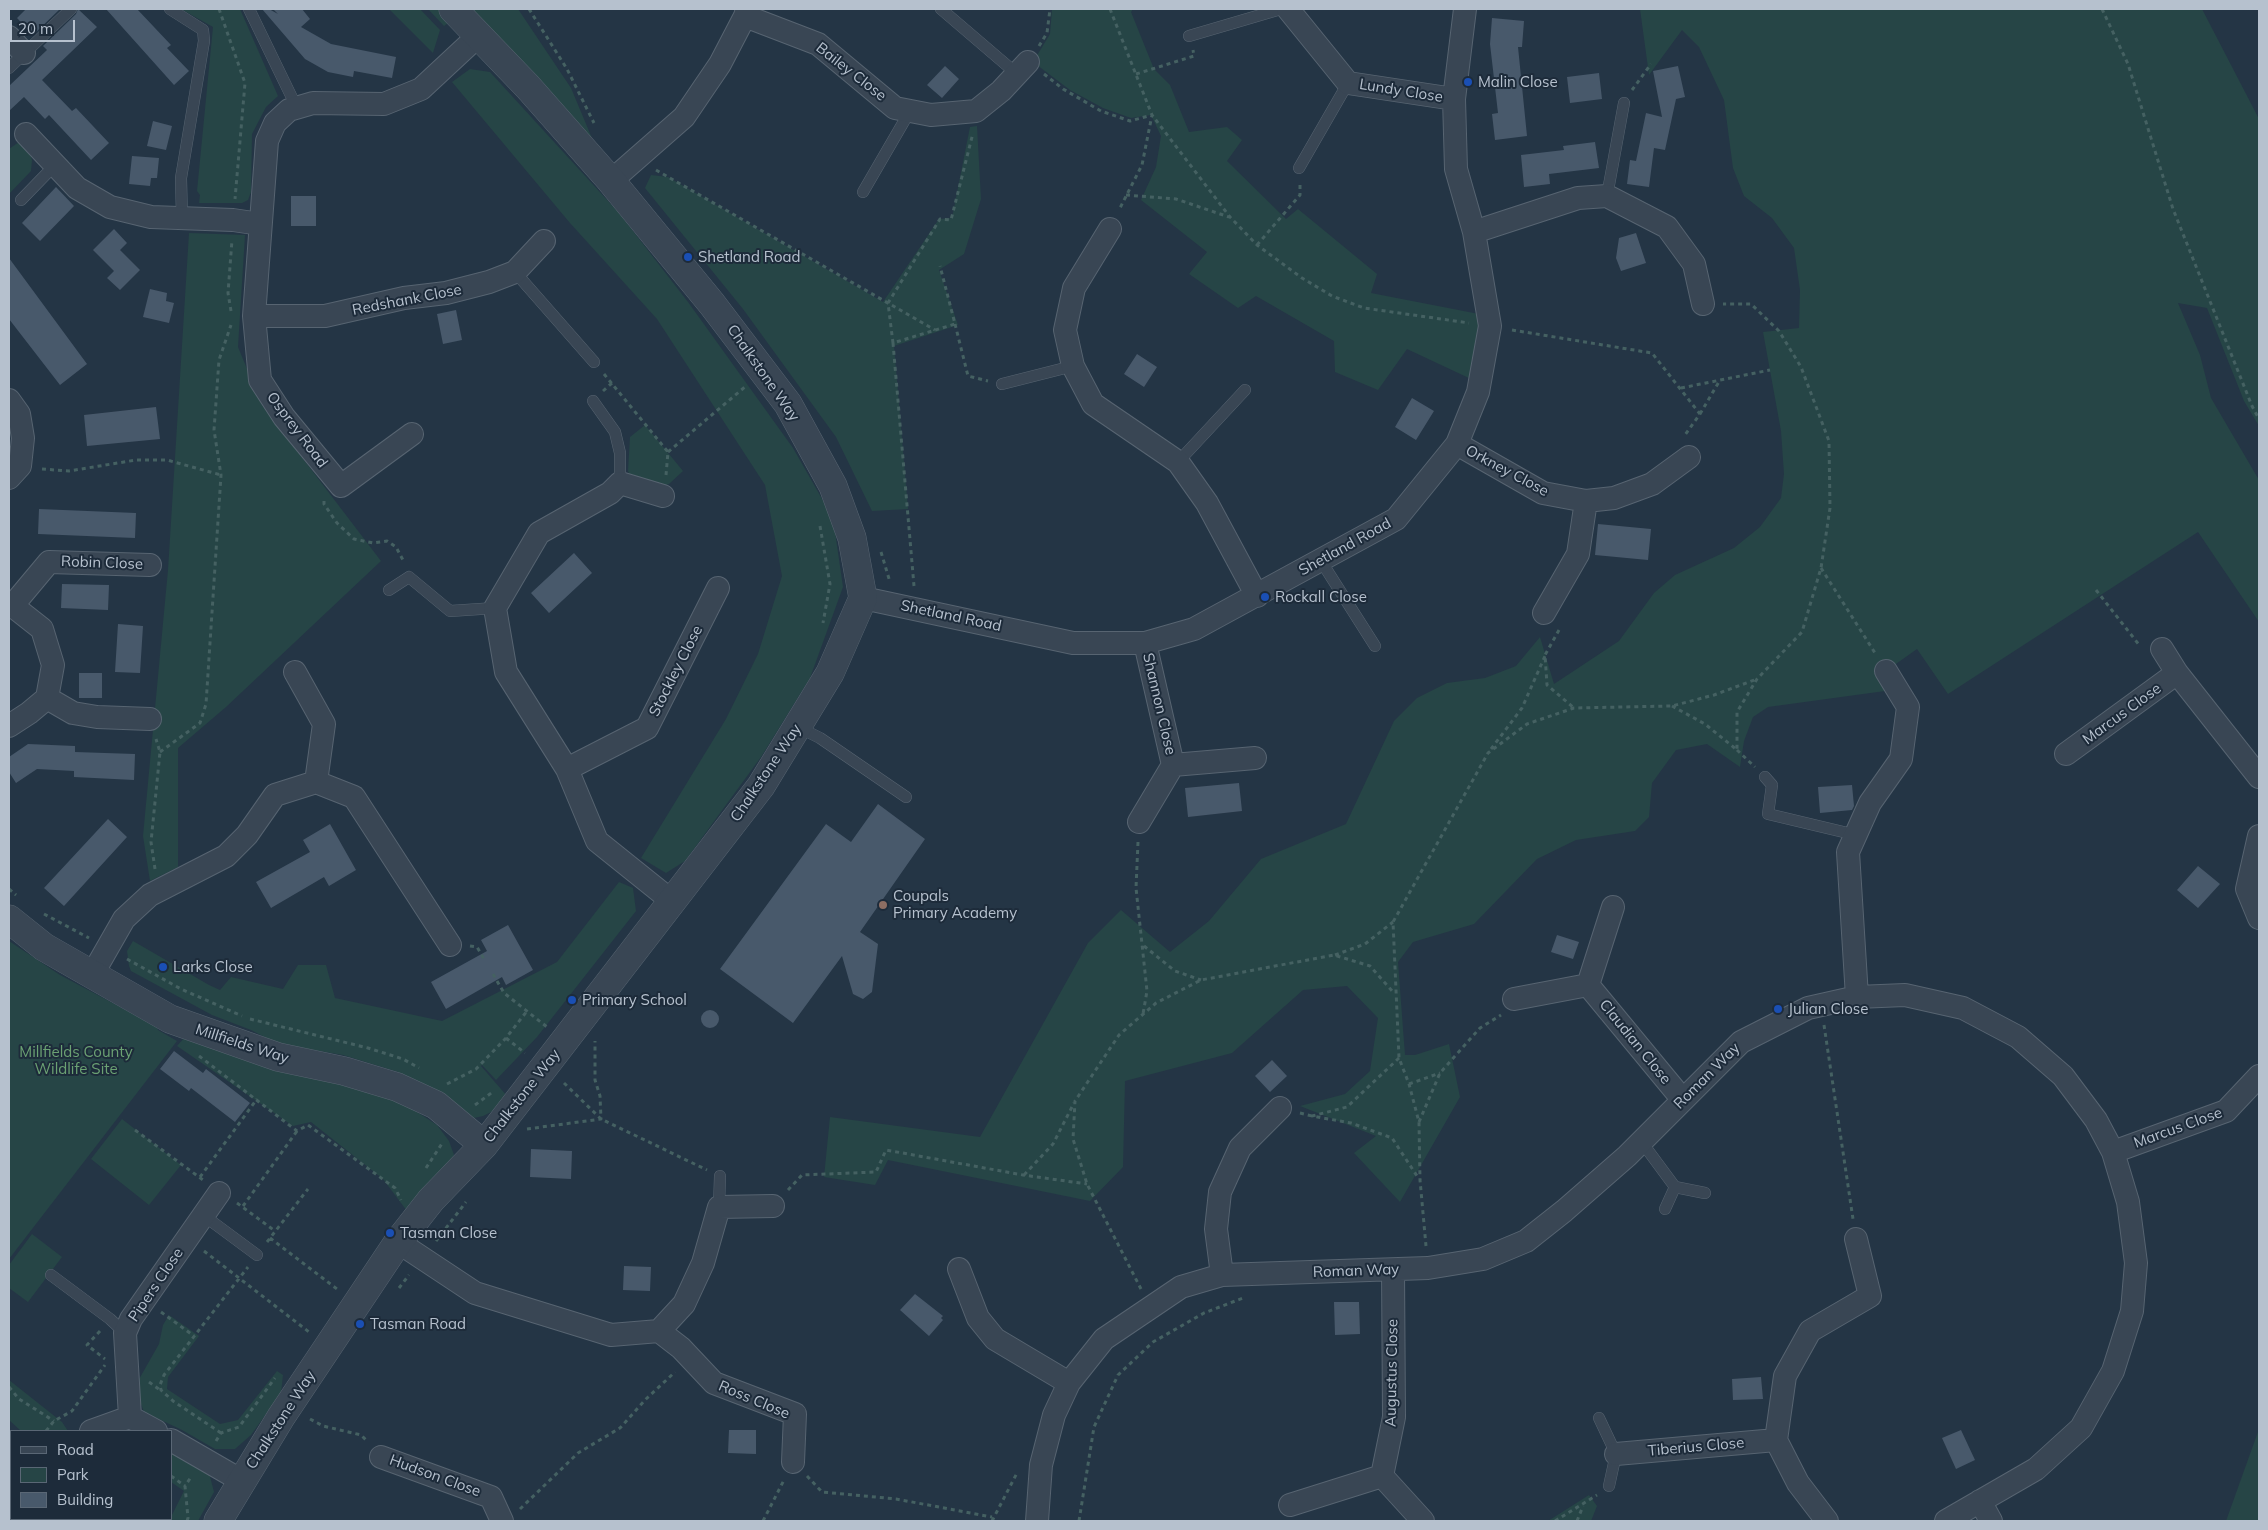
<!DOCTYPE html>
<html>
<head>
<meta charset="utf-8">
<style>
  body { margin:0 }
  #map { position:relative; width:2268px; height:1530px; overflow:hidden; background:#243545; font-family:Mulish,sans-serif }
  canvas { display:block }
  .frame { position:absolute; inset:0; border:10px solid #b6c1ce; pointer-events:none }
  .legend { position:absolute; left:10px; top:1430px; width:162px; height:90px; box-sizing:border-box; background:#1d2b3a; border:1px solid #5a6775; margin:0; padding:6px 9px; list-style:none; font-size:15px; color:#b6c1ce }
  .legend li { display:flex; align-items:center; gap:10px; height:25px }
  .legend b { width:25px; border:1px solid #5a6775 }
  .scale { position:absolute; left:10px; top:20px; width:65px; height:22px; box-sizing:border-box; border:2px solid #b6c1ce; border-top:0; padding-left:6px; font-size:15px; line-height:18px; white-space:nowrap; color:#b6c1ce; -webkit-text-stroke:4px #1d2b3a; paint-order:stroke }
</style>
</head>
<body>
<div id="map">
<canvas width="2268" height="1530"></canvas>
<div class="frame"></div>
<ul class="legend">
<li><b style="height:6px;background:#394654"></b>Road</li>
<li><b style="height:14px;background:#264546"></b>Park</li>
<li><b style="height:14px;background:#48596b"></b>Building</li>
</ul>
<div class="scale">20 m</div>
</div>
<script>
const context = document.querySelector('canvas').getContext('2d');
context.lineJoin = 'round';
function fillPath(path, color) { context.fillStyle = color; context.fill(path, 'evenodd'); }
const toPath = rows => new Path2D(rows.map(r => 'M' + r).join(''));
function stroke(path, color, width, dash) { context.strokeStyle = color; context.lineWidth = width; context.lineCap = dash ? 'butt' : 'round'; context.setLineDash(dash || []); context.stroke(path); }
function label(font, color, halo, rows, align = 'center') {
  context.font = font + ' Mulish,sans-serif'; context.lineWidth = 4; context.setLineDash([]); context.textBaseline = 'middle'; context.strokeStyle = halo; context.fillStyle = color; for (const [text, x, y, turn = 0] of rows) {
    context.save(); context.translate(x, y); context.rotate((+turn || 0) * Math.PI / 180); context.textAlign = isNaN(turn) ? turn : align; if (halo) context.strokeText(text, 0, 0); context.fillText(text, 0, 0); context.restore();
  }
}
fillPath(toPath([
  [181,9,240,9,278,96,266,107,252,134,251,192,248,200,242,203,199,203,200,195,197,191,213,27],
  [389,9,420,9,440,30,433,53],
  [428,9,518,9,571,88,599,155,462,13,444,26],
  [1052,9,1133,9,1131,12,1154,69,1170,85,1189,132,1227,127,1242,140,1227,161,1286,219,1298,209,1377,274,1371,293,1484,315,1471,379,1407,349,1378,390,1335,372,1334,341,1256,296,1238,308,1189,274,1207,252,1141,200,1156,167,1161,136,1151,115,1131,118,1103,108,1070,90,1033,62,1050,34],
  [1640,9,2202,9,2259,119,2259,426,2244,401,2207,308,2178,303,2200,355,2211,398,2259,480,2259,622,2198,532,1948,694,1917,649,1886,671,1885,691,1768,707,1753,717,1744,741,1740,767,1707,744,1676,750,1652,783,1649,817,1635,831,1576,840,1537,859,1474,924,1413,942,1398,962,1405,1055,1415,1055,1449,1044,1460,1097,1400,1202,1354,1153,1376,1136,1300,1106,1345,1094,1370,1071,1378,1018,1347,986,1303,990,1232,1053,1125,1081,1123,1167,1090,1201,888,1160,875,1185,824,1177,830,1117,980,1137,1088,943,1121,910,1170,952,1209,921,1261,859,1346,824,1394,721,1417,698,1447,683,1485,678,1516,666,1540,637,1554,684,1619,641,1654,593,1675,575,1734,548,1760,527,1781,498,1784,474,1781,431,1763,332,1799,328,1800,290,1794,248,1772,218,1744,196,1733,168,1724,100,1699,47,1682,30,1649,75],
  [470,69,490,72,619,213,688,302,793,448,833,518,843,587,810,678,761,757,685,861,666,873,641,858,726,719,758,654,782,576,765,485,657,319,570,223,452,82],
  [977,126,981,199,964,254,939,270,958,325,894,346,908,509,872,511,836,437,743,309,645,188,651,175,668,177,883,302,939,219,952,218,970,127],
  [19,142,29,150,32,160,31,171,9,194,9,149],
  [189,233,245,235,238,347,262,405,381,561,226,707,178,748,178,867,150,881,143,836,168,570],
  [645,425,683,471,669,484,658,488,631,478,628,471,630,437],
  [619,882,633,888,636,911,537,1037,496,1080,482,1065,481,1066,507,1096,495,1110,483,1116,474,1118,456,1111,429,1089,398,1072,343,1055,278,1044,251,1030,212,1015,131,971,129,966,127,951,133,941,209,985,220,990,231,977,283,989,298,965,326,965,335,998,442,1021,557,962],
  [9,941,60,975,156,1026,158,1030,177,1041,9,1259],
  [185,1037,388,1096,414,1110,437,1125,449,1141,454,1155,446,1173,410,1215,383,1179,311,1122,293,1126,177,1046],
  [122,1119,181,1165,149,1205,91,1159],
  [32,1234,62,1257,28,1302,9,1288,9,1265],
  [169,1315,199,1336,168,1377,167,1389,220,1424,238,1420,277,1371,283,1375,281,1393,251,1435,235,1449,215,1449,182,1430,144,1412,139,1399,138,1381,159,1344,163,1325],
  [9,1380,62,1422,68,1431,21,1431,9,1420],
  [2259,1429,2259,1521,2226,1521],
  [171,1447,208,1469,214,1492,198,1521,169,1521,184,1491,171,1482],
  [1589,1495,1597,1506,1591,1521,1548,1521]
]), '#264546');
fillPath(toPath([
  [26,9,60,9,33,35,17,18],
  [78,9,97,27,42,80,72,111,76,108,109,143,91,160,49,115,45,119,24,97,9,111,9,86,47,50,43,46,76,14],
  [106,9,137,9,171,45,167,48,189,71,174,85],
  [262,9,269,9,278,14,273,9,302,9,310,19,301,27,331,44,396,57,392,78,354,71,353,77,328,72,305,59],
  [1492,18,1524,21,1522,47,1518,47,1527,136,1495,140,1492,114,1498,113,1490,44],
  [945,66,959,79,942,98,927,85],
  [1678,66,1685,97,1676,99,1665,150,1654,148,1649,187,1627,184,1630,160,1636,161,1646,113,1662,117,1653,71],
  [1599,73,1602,99,1570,103,1567,77],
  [153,121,172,126,166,150,147,146],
  [1595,142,1599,168,1549,174,1550,184,1524,187,1521,155,1564,150,1563,146],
  [132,156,159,158,157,178,151,178,150,186,129,184],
  [56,187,74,206,40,241,22,223],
  [291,196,316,196,316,226,291,226],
  [114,229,127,243,120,250,140,270,120,290,107,278,114,271,93,250],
  [1636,233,1646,263,1621,271,1616,258,1619,238],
  [9,258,87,364,60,385,9,319],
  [150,289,167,293,166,301,174,303,169,323,143,317],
  [456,310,462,340,443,344,437,314],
  [1137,354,1157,367,1144,387,1124,374],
  [1412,398,1434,411,1416,440,1395,427],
  [156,407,160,439,87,446,84,415],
  [39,509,136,513,135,538,38,534],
  [1598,524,1651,529,1648,560,1595,555],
  [574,553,592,573,549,613,531,593],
  [62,584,109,585,108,610,61,608],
  [118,624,143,626,140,673,115,672],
  [79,673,102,673,102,698,79,698],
  [28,744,75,746,75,752,135,754,134,780,74,777,74,771,37,769,16,783,9,772,9,757],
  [1239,783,1242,811,1188,817,1185,788],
  [1852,785,1854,806,1852,810,1820,813,1818,787],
  [878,804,925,839,860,932,878,944,872,992,863,999,853,994,842,956,793,1023,720,969,826,824,851,842],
  [108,819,127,837,64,906,44,888],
  [330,824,356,870,329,886,324,877,271,908,256,882,310,852,303,840],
  [2198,866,2220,884,2198,908,2177,890],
  [508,925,533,970,506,985,502,977,446,1009,431,982,487,951,481,940],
  [1557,935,1579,942,1573,959,1551,952],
  '701 1019a9 9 0 1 1 18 0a9 9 0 1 1-18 0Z',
  [174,1051,203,1073,206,1069,250,1103,235,1122,191,1088,189,1091,160,1069],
  [1272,1060,1287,1076,1270,1092,1255,1076],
  [531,1149,572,1151,571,1179,530,1177],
  [624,1266,651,1267,650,1291,623,1290],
  [915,1294,943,1316,941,1318,943,1320,929,1336,900,1310],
  [1334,1302,1359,1302,1360,1334,1335,1335],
  [1761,1377,1763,1399,1733,1400,1732,1379],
  [729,1430,756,1430,756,1454,728,1453],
  [1961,1430,1975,1460,1956,1469,1942,1438]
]), '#48596b');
const service = toPath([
  [170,9,203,30,204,41,181,178,182,218],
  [249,9,297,108],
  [941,9,1017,74],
  [1189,36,1281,9],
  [9,68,71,9],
  [1299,168,1348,83],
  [863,192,910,111],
  [1607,196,1624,103],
  [21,200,55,165],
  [515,272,594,362],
  [1002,384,1073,366],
  [593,401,615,432,620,453,620,483],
  [1178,462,1245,390],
  [1321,561,1375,646],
  [389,590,409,577,450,611,495,608],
  [798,727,820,738,906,797],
  [1765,777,1772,785,1768,814,1856,835],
  [1641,1141,1675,1187],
  [719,1207,720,1176],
  [1665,1209,1675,1187,1705,1193],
  [203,1215,257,1255],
  [51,1275,110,1319,125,1333],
  [1599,1418,1616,1454,1609,1486],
  [9,1450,11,1452]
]);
const minor = toPath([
  [1288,9,1348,83,1454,99],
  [745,16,818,44,895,108,931,115,976,111,1001,91,1028,62],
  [9,37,24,53],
  [26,134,77,188,110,207,151,217,233,220,260,224],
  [611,181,684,117,720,64,745,16,747,9],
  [1110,229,1074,288,1065,330,1073,366,1093,404,1178,462,1207,503,1257,596],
  [1474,232,1578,198,1607,196,1667,227,1694,264,1703,304],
  [254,316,325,316,404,298,446,293,489,282,515,272,544,241],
  [9,400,19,414,23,438,20,466,9,478],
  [412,434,341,486,284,417,260,380,254,316,267,141,275,123,289,110,313,103,384,104,421,89,478,36],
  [1457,444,1543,493,1586,501,1614,498,1652,484,1689,457],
  [663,496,620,483,610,493,539,533,495,608,506,672,567,769,597,841,673,902],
  [863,598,1073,643,1145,643,1194,629,1396,519,1457,444,1478,392,1490,326,1474,232,1456,169,1454,99,1465,9],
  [9,603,42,629,53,665,47,698,29,713,9,726],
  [13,605,49,562,150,565],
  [1544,613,1578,554,1586,501],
  [1145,643,1173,765],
  [2162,649,2177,673,2259,777],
  [295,672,324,724,316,782],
  [47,698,73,713,97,717,150,719],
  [2066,754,2177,673],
  [1173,765,1255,758],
  [567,769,647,728,718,588],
  [1139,822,1173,765],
  [2259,836,2247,889,2259,918],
  [92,975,124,919,150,895,226,856,247,835,275,795,316,782,354,797,450,945],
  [1588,985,1613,907],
  [1857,997,1848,852,1870,803,1901,759,1908,707,1886,671],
  [1514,999,1588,985,1683,1100],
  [2113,1152,2226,1111,2259,1076],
  [398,1242,475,1293,611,1335,659,1331,684,1304,703,1263,719,1207,773,1206],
  [959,1269,978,1318,995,1339,1069,1383],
  [1222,1275,1216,1229,1220,1192,1240,1148,1280,1108],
  [659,1331,681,1348,714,1383,795,1414,793,1462],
  [91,1431,130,1417],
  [156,1431,130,1417,125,1333,131,1319,219,1193],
  [171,1440,242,1481],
  [1616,1454,1776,1440],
  [381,1457,491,1497,502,1521],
  [1382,1476,1423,1521],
  [9,1495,11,1491],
  [1980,1501,1991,1521],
  [1290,1505,1382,1476,1394,1417,1393,1270],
  [1037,1521,1041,1465,1054,1415,1069,1383,1104,1339,1181,1287,1222,1275,1428,1268,1483,1259,1526,1241,1564,1211,1627,1156,1741,1042,1808,1008,1857,997,1905,995,1963,1008,2018,1037,2063,1076,2096,1120,2113,1152,2128,1202,2136,1263,2132,1311,2113,1371,2081,1428,2036,1469,1946,1521],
  [1827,1521,1798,1483,1776,1440,1785,1376,1810,1331,1870,1296,1856,1239]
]);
const tertiary = toPath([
  [9,919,44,947,170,1019,278,1057,344,1071,397,1087,436,1105,484,1145],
  [218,1521,281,1417,398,1242,431,1200,484,1145,761,786,830,673,863,598,852,538,833,486,788,404,712,304,611,181,528,87,453,9]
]);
stroke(service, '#576471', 12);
stroke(minor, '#576471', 24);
stroke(tertiary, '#576471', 29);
stroke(toPath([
  [219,9,245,83,235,199],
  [529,9,567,69,594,123],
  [1110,9,1152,115,1230,217,1257,245,1302,278,1332,296,1364,308,1469,323],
  [2102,9,2128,64,2173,209,2252,406,2259,419],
  [1039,46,1047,33,1050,9],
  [1044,74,1063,89,1101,111,1130,121,1152,115,1142,165,1119,210],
  [1136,74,1194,56,1193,50],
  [1632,90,1651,64],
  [656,170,935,330],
  [1126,195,1176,199,1229,217],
  [1257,245,1300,195,1300,183],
  [231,311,228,293,232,240],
  [955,324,968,376,988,381],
  [1512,330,1652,353,1700,414,1685,435],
  [893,343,888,303,940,219,951,220,973,133],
  [604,374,668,452,666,475],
  [1681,388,1770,370],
  [603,391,612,383],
  [1700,414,1720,380],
  [668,452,746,386],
  [42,469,69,471,136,460,167,460,221,475],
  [324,501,324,504,337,523,354,539,373,543,387,541,396,547,404,562],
  [820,526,830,584,823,623],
  [881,552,890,582],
  [1821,568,1875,653],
  [914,586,893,343,955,324,940,266],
  [2096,590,2140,646],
  [1559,630,1545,655,1547,685,1574,708],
  [1672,706,1705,724,1737,750,1737,712,1757,679,1802,632,1821,568,1830,508,1829,441,1801,367,1779,331,1751,304,1723,304],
  [1491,749,1522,708,1545,656],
  [1737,750,1755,767],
  [160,752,200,723,206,704,221,475,214,430,219,360,231,325],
  [1138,842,1136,888,1147,991,1143,1014],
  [155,869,151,842,160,752,156,739],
  [9,889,16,895],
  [44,914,89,938],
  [470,946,477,947,484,959],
  [1144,946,1175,971,1201,980],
  [1335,955,1365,944,1393,922],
  [127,959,181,989,242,1016],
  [493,974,504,993,547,1027],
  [250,1019,368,1048,403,1059,419,1068],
  [1824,1025,1853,1219],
  [506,1038,525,1053],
  [199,1056,297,1131,308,1125,395,1188,401,1200],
  [1399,1058,1347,1107,1312,1116,1351,1123,1392,1138,1419,1179],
  [564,1083,601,1119,707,1170],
  [447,1084,476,1069,506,1038,527,1011],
  [1409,1084,1440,1073],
  [475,1105,494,1091],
  [1300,1113,1312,1116],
  [1419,1122,1440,1073,1480,1028,1501,1015],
  [527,1129,601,1119,600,1096,595,1080,595,1041],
  [135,1130,203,1180],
  [426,1168,443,1142],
  [1024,1175,1053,1144,1074,1103],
  [200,1177,257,1099],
  [788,1190,802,1175,876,1172,886,1150,1023,1175,1087,1184],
  [237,1203,275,1231],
  [243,1206,297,1131],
  [270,1238,337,1289],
  [436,1241,466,1202],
  [267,1242,308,1189],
  [1426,1246,1420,1180,1419,1122,1409,1084,1399,1058,1393,922,1488,753,1527,724,1574,708,1672,706,1714,695,1757,679],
  [204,1251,309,1332],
  [399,1288,409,1275],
  [1141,1289,1087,1184,1073,1139,1075,1101,1119,1035,1156,1003,1201,980,1334,955,1370,966,1394,993],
  [161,1312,194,1336],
  [100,1331,87,1345,105,1359],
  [149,1382,160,1390],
  [9,1387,19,1399,54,1421],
  [310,1419,323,1426,361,1435,367,1441],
  [46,1431,54,1421,72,1411,105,1365],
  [221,1433,173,1401,161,1390,160,1385,164,1375,248,1267],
  [216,1441,221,1433,239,1427,275,1378],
  [171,1476,185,1486],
  [807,1476,822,1492,896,1499,992,1517],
  [520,1509,578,1453,620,1428,646,1399,675,1372],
  [59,1519,63,1521],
  [87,1521,89,1519],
  [187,1521,188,1518,185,1486,191,1477],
  [763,1521,784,1480],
  [992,1521,1017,1473],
  [1079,1521,1094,1427,1118,1375,1153,1342,1204,1313,1243,1298],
  [1555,1521,1597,1495],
  [1577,1521,1583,1506]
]), '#456162', 3, [4, 4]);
stroke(service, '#394654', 11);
stroke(minor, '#394654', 22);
stroke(tertiary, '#394654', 28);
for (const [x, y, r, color] of [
  [1468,82,5,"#1a4fb4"],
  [688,257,5,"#1a4fb4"],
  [1265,597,5,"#1a4fb4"],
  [883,905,5,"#8d6e63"],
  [163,967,5,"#1a4fb4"],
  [572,1000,5,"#1a4fb4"],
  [1778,1009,5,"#1a4fb4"],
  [390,1233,5,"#1a4fb4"],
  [360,1324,5,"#1a4fb4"]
]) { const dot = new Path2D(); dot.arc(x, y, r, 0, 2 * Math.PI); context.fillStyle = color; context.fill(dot); stroke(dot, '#1d2b3a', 2); }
label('15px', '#b6c1ce', '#1d2b3a', [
  ["Bailey Close",851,72,38],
  ["Lundy Close",1401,91,9],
  ["Redshank Close",407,300,-11],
  ["Chalkstone Way",763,373,55],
  ["Osprey Road",297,430,53],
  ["Orkney Close",1507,471,28],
  ["Shetland Road",1345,547,-29],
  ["Robin Close",102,563,2],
  ["Shetland Road",951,616,12],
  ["Stockley Close",676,671,-63],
  ["Shannon Close",1159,704,77],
  ["Marcus Close",2122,714,-36],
  ["Chalkstone Way",766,773,-56],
  ["Claudian Close",1635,1042,51],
  ["Millfields Way",242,1044,18],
  ["Roman Way",1707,1076,-45],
  ["Chalkstone Way",522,1096,-52],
  ["Marcus Close",2178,1128,-20],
  ["Roman Way",1356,1271,-2],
  ["Pipers Close",156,1285,-56],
  ["Augustus Close",1392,1373,-89],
  ["Ross Close",754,1400,23],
  ["Chalkstone Way",281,1420,-57],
  ["Tiberius Close",1696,1447,-5],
  ["Hudson Close",435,1476,20]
]);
label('15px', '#b6c1ce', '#1d2b3a', [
  ["Malin Close",1478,82],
  ["Shetland Road",698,257],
  ["Rockall Close",1275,597],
  ["Coupals",893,896],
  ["Primary Academy",893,913],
  ["Larks Close",173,967],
  ["Primary School",582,1000],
  ["Julian Close",1788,1009],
  ["Tasman Close",400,1233],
  ["Tasman Road",370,1324]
], 'left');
label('15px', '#6ba173', '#1d2b3a', [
  ["Millfields County",76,1052],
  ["Wildlife Site",76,1069]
]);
</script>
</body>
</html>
